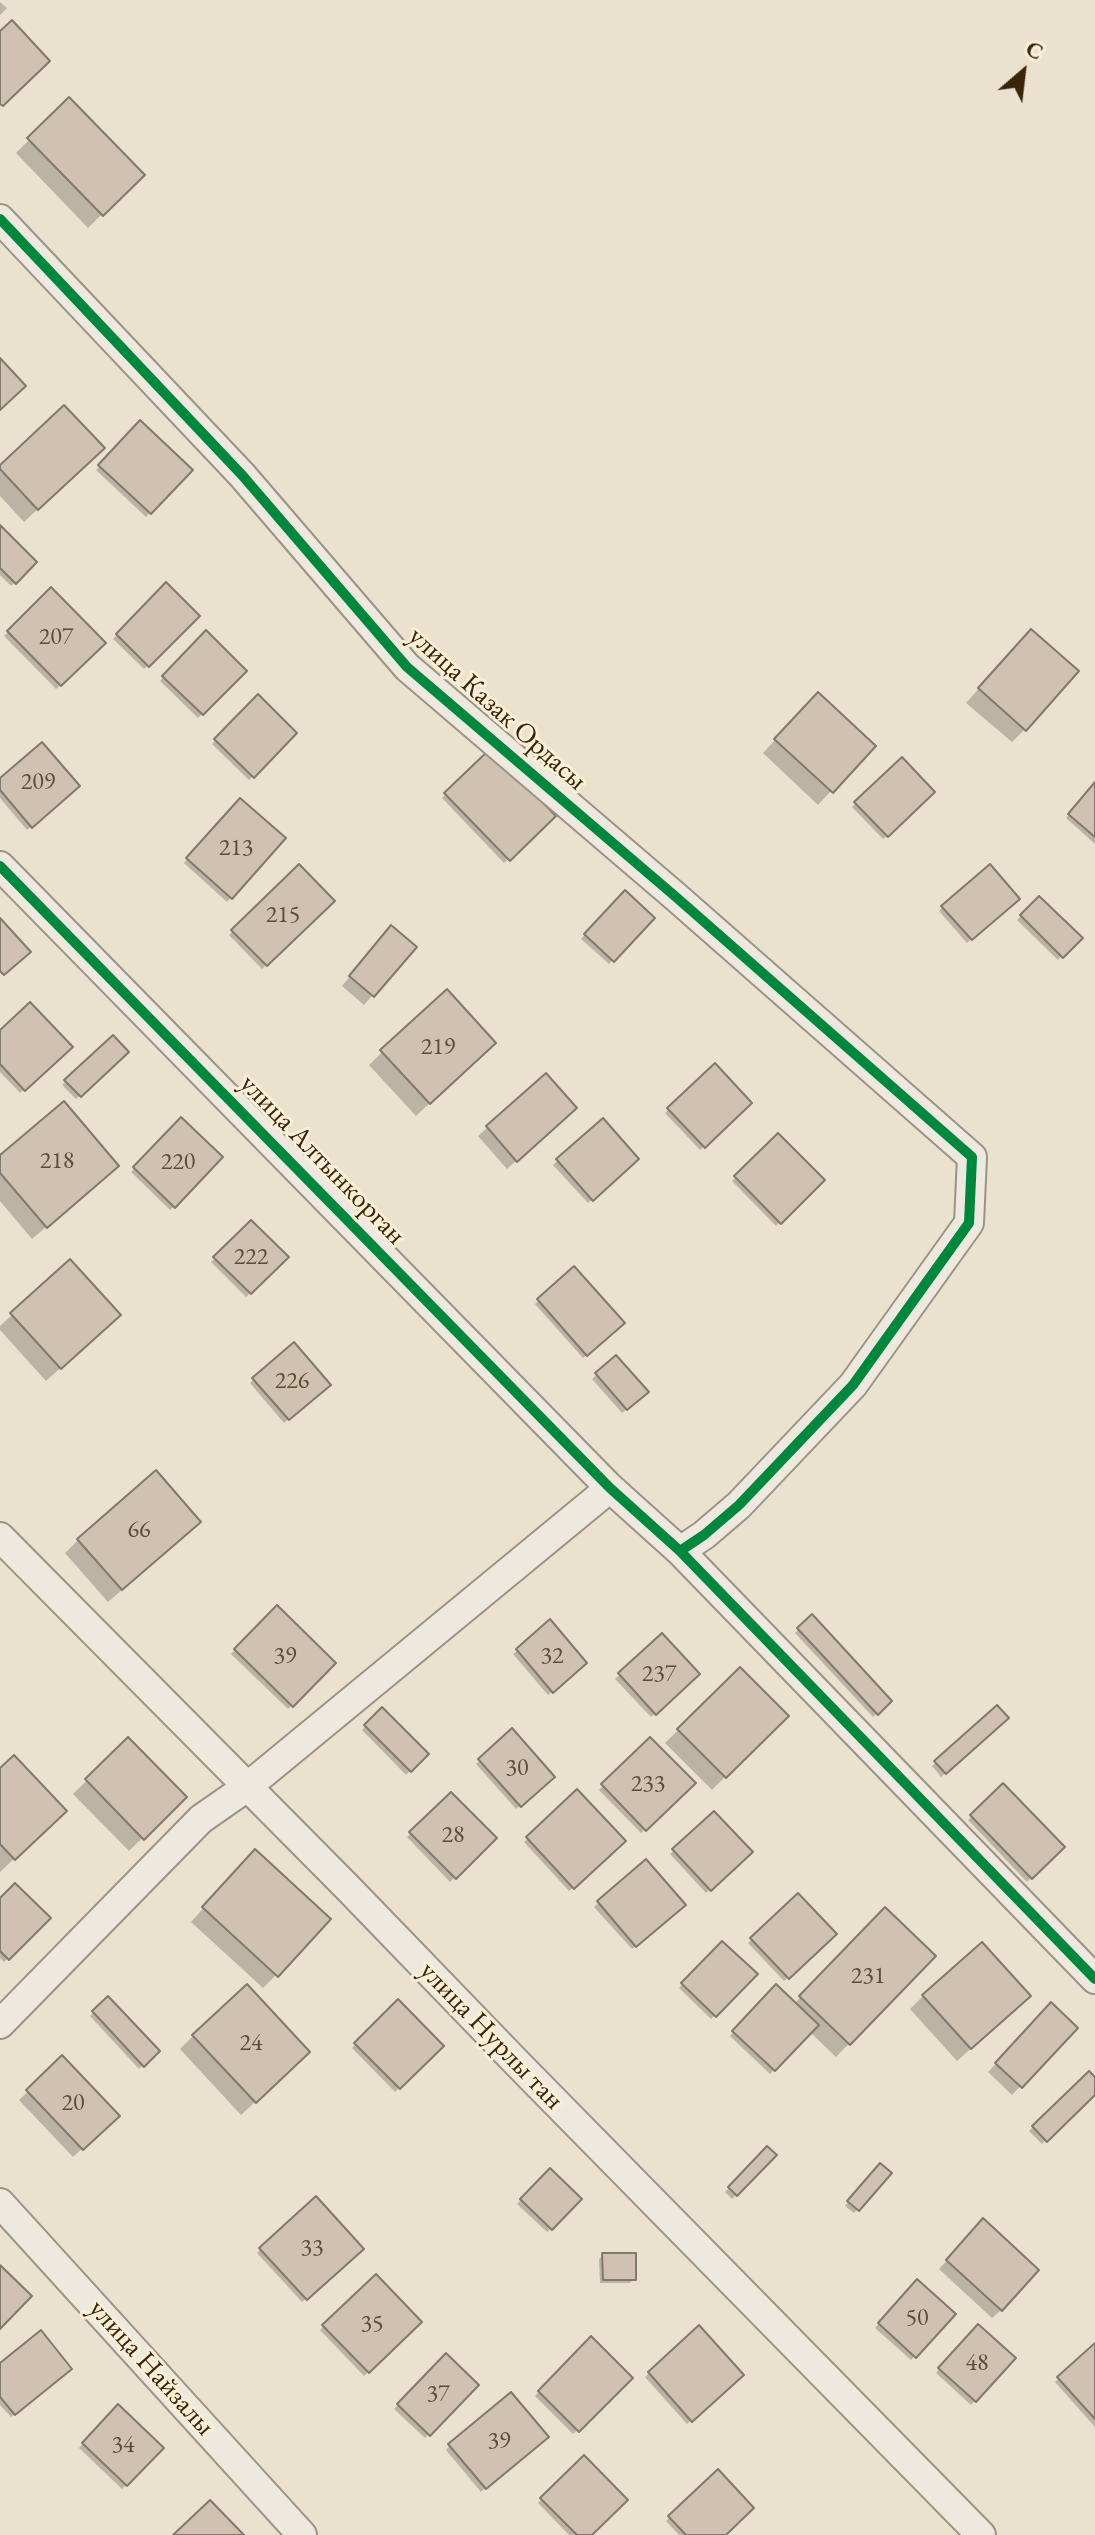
<!DOCTYPE html>
<html>
<head>
<meta charset="utf-8">
<style>
  body { margin:0 }
  #map { position:relative; width:1095px; height:2535px; overflow:hidden; background:#eae2ce; font-family:"EB Garamond",serif }
  canvas { display:block }
  .north { position:absolute; left:983px; top:32px; width:80px; height:80px; -webkit-text-stroke:6px #f9efd7; paint-order:stroke; rotate:28deg; font-size:22px; font-weight:700; line-height:32px; text-align:center; color:#3a240c }
  .north::after { content:''; display:block; margin:auto; width:28px; height:36px; background:#3a240c; clip-path:polygon(50% 0,100% 100%,50% 72%,0 100%) }
</style>
</head>
<body>
<div id="map">
<canvas width="1095" height="2535"></canvas>
<div class="north">С</div>
</div>
<script>
const context = document.querySelector('canvas').getContext('2d');
context.lineJoin = 'round';
function fillPath(path, color) { context.fillStyle = color; context.fill(path, 'evenodd'); }
const toPath = rows => new Path2D(rows.map(r => 'M' + r).join(''));
function stroke(path, color, width, dash) { context.strokeStyle = color; context.lineWidth = width; context.lineCap = dash ? 'butt' : 'round'; context.setLineDash(dash || []); context.stroke(path); }
function label(font, color, halo, rows, align = 'center') {
  context.font = font + ' "EB Garamond",serif'; context.lineWidth = 6; context.setLineDash([]); context.textBaseline = 'middle'; context.strokeStyle = halo; context.fillStyle = color; for (const [text, x, y, turn = 0] of rows) {
    context.save(); context.translate(x, y); context.rotate((+turn || 0) * Math.PI / 180); context.textAlign = isNaN(turn) ? turn : align; if (halo) context.strokeText(text, 0, 0); context.fillText(text, 0, 0); context.restore();
  }
}
fillPath(toPath([
  [0,2,7,8,0,15],
  [69,100,142,175,88,228,16,153],
  [140,423,190,470,146,517,96,470],
  [89,461,24,522,0,496,0,467],
  [0,528,34,562,11,586,0,575],
  [166,585,197,616,144,669,113,639],
  [51,590,103,643,56,689,4,636],
  [206,633,244,671,198,718,160,681],
  [1017,645,1025,729,1012,742,966,703],
  [258,697,295,733,249,780,212,744],
  [805,708,873,746,818,805,763,753],
  [490,752,553,816,504,863,442,798],
  [902,760,933,792,883,839,852,807],
  [0,781,77,786,27,830,0,798],
  [1095,784,1095,844,1066,818],
  [240,800,283,838,227,902,184,863],
  [299,867,332,901,262,969,229,935],
  [990,867,1017,898,967,943,939,911],
  [625,892,652,918,609,964,581,939],
  [1039,898,1080,938,1058,960,1017,920],
  [383,937,414,947,364,1005,342,986],
  [0,1033,70,1047,20,1093,0,1072],
  [113,1038,126,1052,76,1099,62,1085],
  [382,1052,480,1056,416,1116,369,1065],
  [715,1065,750,1103,700,1150,665,1113],
  [546,1076,566,1116,507,1169,478,1136],
  [181,1120,220,1158,170,1210,131,1172],
  [603,1120,637,1159,588,1203,553,1165],
  [778,1136,822,1180,776,1226,732,1181],
  [0,1158,103,1179,32,1239,0,1201],
  [251,1222,286,1257,246,1297,211,1262],
  [70,1262,105,1328,46,1381,0,1330,0,1326],
  [574,1269,622,1323,583,1358,535,1304],
  [294,1344,325,1388,284,1423,250,1383],
  [616,1357,646,1392,622,1413,592,1379],
  [185,1535,108,1602,65,1553,78,1540],
  [277,1608,333,1663,288,1709,231,1654],
  [811,1617,889,1701,873,1717,795,1633],
  [550,1622,585,1663,548,1695,513,1654],
  [662,1636,698,1674,651,1717,615,1679],
  [740,1670,786,1716,712,1790,665,1743],
  [997,1708,1006,1718,941,1777,932,1766],
  [382,1710,426,1754,406,1775,362,1730],
  [512,1731,553,1777,516,1809,476,1764],
  [128,1740,184,1797,129,1851,73,1794],
  [650,1740,693,1783,641,1833,599,1790],
  [0,1771,51,1824,0,1872],
  [1003,1786,1062,1847,1027,1882,968,1820],
  [577,1792,623,1841,569,1891,524,1842],
  [451,1795,494,1838,450,1882,407,1837],
  [714,1814,750,1852,706,1893,670,1854],
  [646,1861,683,1905,632,1949,594,1907],
  [242,1865,276,1975,263,1988,191,1922],
  [798,1896,834,1934,784,1981,748,1943],
  [0,1901,48,1918,4,1962,0,1958],
  [885,1910,934,1956,836,2057,810,2032,770,2074,730,2036,776,1987,794,2004],
  [722,1944,755,1975,711,2019,679,1988],
  [923,1996,1015,2009,957,2061,910,2009],
  [108,1999,157,2051,139,2069,90,2016],
  [398,2002,442,2046,395,2092,352,2048],
  [1052,2005,1076,2028,1012,2095,988,2072],
  [193,2036,295,2065,241,2115,180,2049],
  [62,2058,117,2116,73,2157,19,2100],
  [1089,2073,1095,2080,1095,2092,1042,2144,1029,2131],
  [768,2148,775,2155,732,2199,725,2192],
  [881,2165,889,2173,854,2213,845,2206],
  [550,2170,579,2199,547,2232,517,2204],
  [316,2199,361,2249,302,2302,257,2253],
  [975,2230,1001,2310,992,2318,939,2269],
  [603,2255,634,2279,630,2283,600,2283,599,2259],
  [375,2277,419,2322,364,2376,320,2330],
  [917,2282,953,2314,911,2360,875,2328],
  [978,2326,1014,2358,971,2405,936,2373],
  [699,2328,741,2375,687,2424,645,2377],
  [591,2339,630,2378,573,2434,535,2396],
  [1095,2345,1095,2427,1055,2382],
  [446,2356,476,2385,425,2438,394,2409],
  [0,2366,66,2372,11,2417,0,2405],
  [118,2407,161,2448,122,2489,79,2448],
  [542,2440,481,2492,446,2450,450,2446],
  [584,2458,589,2535,569,2535,538,2503],
  [718,2472,723,2535,679,2535,666,2521]
]), '#0003');
const building = toPath([
  [12,20,50,61,3,106,0,104,0,31,12,20],
  [69,97,145,175,103,216,27,138,69,97],
  [0,358,26,386,0,410,0,358],
  [64,405,105,448,38,510,0,469,0,465,64,405],
  [140,420,193,470,151,514,98,465,140,420],
  [0,525,37,562,16,584,0,568,0,525],
  [166,582,200,616,149,667,116,634,166,582],
  [51,587,106,643,61,686,7,631,51,587],
  [1031,629,1079,671,1026,731,978,688,1031,629],
  [206,630,247,671,203,715,162,676,206,630],
  [818,692,876,746,833,793,774,739,818,692],
  [258,694,297,733,254,778,214,739,258,694],
  [42,742,80,786,32,828,0,790,0,778,42,742],
  [490,749,556,816,510,861,444,793,490,749],
  [902,757,935,792,888,837,854,802,902,757],
  [1095,782,1095,837,1068,814,1095,782],
  [240,798,286,838,232,899,186,858,240,798],
  [299,864,335,901,267,966,231,930,299,864],
  [990,864,1020,899,972,940,941,906,990,864],
  [625,890,655,918,614,962,584,934,625,890],
  [1039,896,1083,938,1063,958,1020,915,1039,896],
  [0,918,31,952,4,975,0,971,0,918],
  [391,925,417,947,374,997,349,976,391,925],
  [447,989,496,1043,430,1104,380,1050,447,989],
  [30,1002,73,1047,25,1091,0,1064,0,1030,30,1002],
  [113,1035,129,1052,81,1097,64,1080,113,1035],
  [715,1063,752,1103,705,1148,667,1108,715,1063],
  [546,1073,577,1108,517,1162,486,1126,546,1073],
  [64,1101,119,1166,47,1228,0,1173,0,1155,64,1101],
  [181,1117,223,1157,175,1208,133,1167,181,1117],
  [603,1118,639,1159,593,1201,556,1159,603,1118],
  [778,1133,825,1180,781,1224,734,1176,778,1133],
  [251,1220,289,1257,251,1294,213,1257,251,1220],
  [70,1259,121,1315,61,1369,10,1313,70,1259],
  [574,1266,625,1323,587,1356,537,1299,574,1266],
  [294,1342,331,1385,289,1420,252,1378,294,1342],
  [616,1355,649,1392,627,1410,595,1373,616,1355],
  [156,1470,201,1522,122,1590,77,1539,156,1470],
  [277,1605,336,1663,293,1707,234,1649,277,1605],
  [812,1614,892,1701,878,1715,797,1628,812,1614],
  [550,1619,587,1663,553,1693,516,1649,550,1619],
  [662,1633,700,1674,656,1715,618,1673,662,1633],
  [740,1667,789,1716,726,1778,677,1729,740,1667],
  [997,1705,1009,1718,946,1774,934,1761,997,1705],
  [382,1707,429,1754,411,1772,364,1725,382,1707],
  [512,1728,555,1777,521,1807,478,1759,512,1728],
  [128,1737,187,1797,144,1840,85,1779,128,1737],
  [650,1737,696,1783,646,1831,601,1784,650,1737],
  [14,1755,67,1811,15,1860,0,1844,0,1768,14,1755],
  [1003,1783,1065,1847,1032,1879,970,1815,1003,1783],
  [577,1789,626,1841,574,1889,526,1837,577,1789],
  [451,1792,497,1838,456,1879,409,1832,451,1792],
  [714,1811,753,1852,711,1891,672,1849,714,1811],
  [255,1849,331,1919,278,1977,202,1907,255,1849],
  [646,1859,686,1905,636,1947,597,1901,646,1859],
  [15,1883,51,1918,9,1960,0,1951,0,1898,15,1883],
  [798,1893,837,1934,789,1979,750,1938,798,1893],
  [885,1907,936,1956,850,2045,799,1996,885,1907],
  [722,1941,758,1974,716,2017,681,1983,722,1941],
  [982,1942,1031,1996,971,2049,922,1995,982,1942],
  [247,1984,310,2052,256,2103,192,2035,247,1984],
  [776,1984,819,2025,775,2071,732,2031,776,1984],
  [108,1996,160,2051,144,2067,92,2011,108,1996],
  [398,1999,444,2046,400,2089,354,2043,398,1999],
  [1051,2002,1078,2028,1022,2088,995,2063,1051,2002],
  [62,2055,120,2116,83,2150,26,2090,62,2055],
  [1089,2071,1095,2077,1095,2095,1047,2142,1032,2126,1089,2071],
  [767,2146,777,2155,737,2196,728,2187,767,2146],
  [880,2163,892,2173,859,2211,847,2201,880,2163],
  [550,2168,582,2199,552,2230,520,2199,550,2168],
  [316,2196,364,2249,307,2300,259,2248,316,2196],
  [983,2218,1039,2270,1002,2311,946,2260,983,2218],
  [602,2253,636,2253,636,2280,603,2280,602,2253],
  [0,2265,32,2296,0,2329,0,2265],
  [376,2274,422,2322,369,2373,322,2325,376,2274],
  [917,2279,956,2314,916,2358,878,2323,917,2279],
  [978,2324,1016,2358,976,2402,938,2368,978,2324],
  [699,2325,744,2375,692,2422,648,2372,699,2325],
  [41,2330,72,2369,15,2415,0,2397,0,2363,41,2330],
  [591,2336,633,2378,579,2432,538,2391,591,2336],
  [1095,2343,1095,2419,1057,2377,1095,2343],
  [446,2353,479,2385,430,2436,397,2404,446,2353],
  [511,2392,549,2437,486,2489,448,2444,511,2392],
  [118,2404,164,2448,127,2486,82,2443,118,2404],
  [584,2455,628,2500,592,2535,577,2535,540,2498,584,2455],
  [718,2469,754,2508,726,2535,686,2535,668,2516,718,2469],
  [210,2500,244,2535,173,2535,210,2500]
]);
fillPath(building, '#d0c1b1');
stroke(building, '#81796c', 2);
const street = toPath([
  [0,219,242,475,407,667,676,897,972,1157,969,1223,853,1385,739,1505,704,1535,680,1551],
  [0,866,610,1488,680,1551,1095,1979],
  [0,1537,349,1889,518,2064,981,2535],
  [0,2024,201,1819,247,1787,610,1488],
  [0,2203,302,2535]
]);
stroke(street, '#9b9385', 32);
stroke(street, '#ede9df', 28);
stroke(toPath([
  [0,219,242,475,407,667,676,897,972,1157,969,1223,853,1385,739,1505,704,1535,680,1551],
  [0,866,610,1488,680,1551,1095,1979]
]), '#00873e', 10);
label('24px', '#604b35', null, [
  ["207",56,637],
  ["209",38,782],
  ["213",236,848],
  ["215",283,915],
  ["219",438,1047],
  ["218",57,1161],
  ["220",178,1162],
  ["222",251,1257],
  ["226",292,1381],
  ["66",139,1530],
  ["39",285,1656],
  ["32",552,1656],
  ["237",659,1674],
  ["30",517,1768],
  ["233",648,1784],
  ["28",453,1835],
  ["231",868,1976],
  ["24",251,2043],
  ["20",73,2103],
  ["33",312,2248],
  ["50",917,2318],
  ["35",372,2324],
  ["48",977,2363],
  ["37",438,2394],
  ["39",499,2441],
  ["34",123,2445]
]);
label('28px', '#3a240c', '#f9efd7', [
  ["улица Казак Ордасы",497,709,42],
  ["улица Алтынкорган",322,1160,46],
  ["улица Нурлы тан",491,2036,46],
  ["улица Найзалы",151,2368,48]
]);
</script>
</body>
</html>
